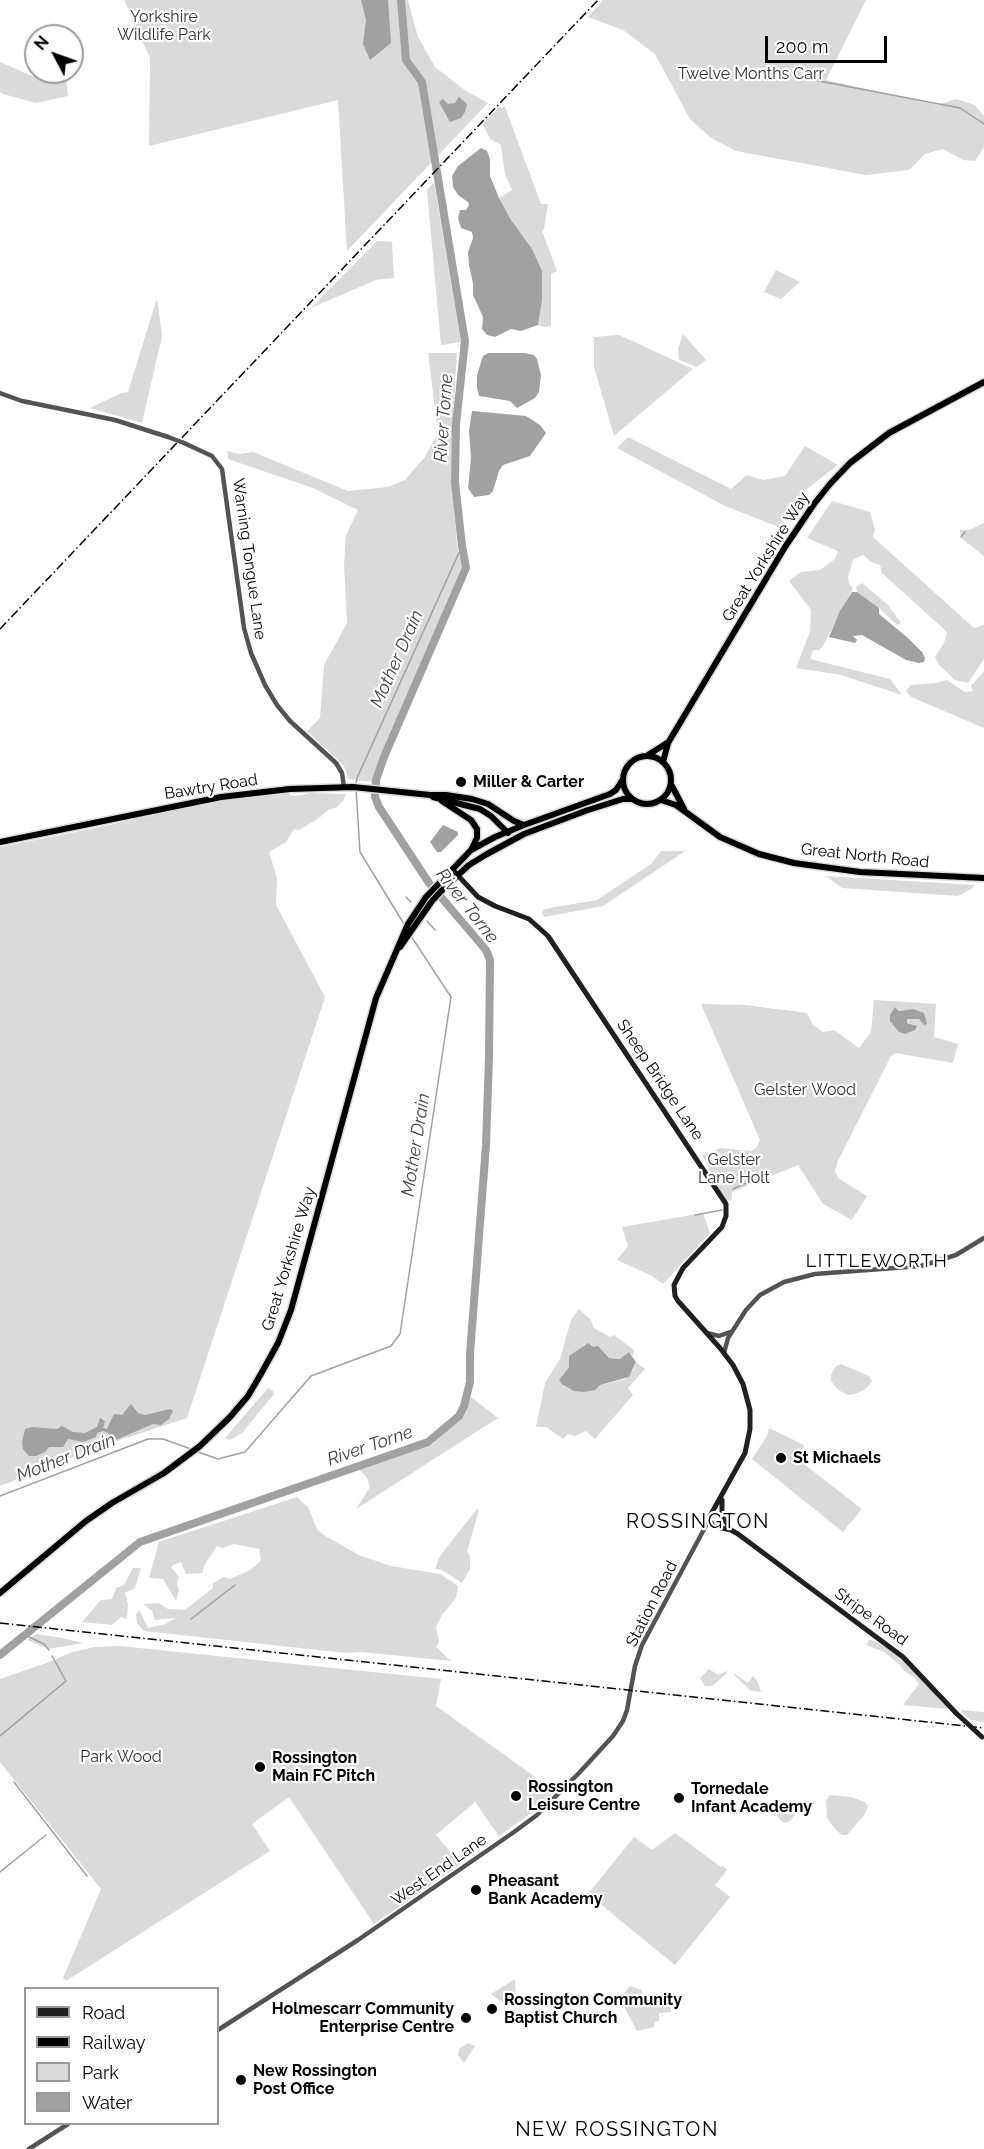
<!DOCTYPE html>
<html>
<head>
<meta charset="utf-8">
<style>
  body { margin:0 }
  #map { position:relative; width:984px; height:2149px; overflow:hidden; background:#fff; font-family:Raleway,sans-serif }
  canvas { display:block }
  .legend { position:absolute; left:24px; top:1987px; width:195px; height:138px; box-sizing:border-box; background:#fff; border:2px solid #999; margin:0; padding:8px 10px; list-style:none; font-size:18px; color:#000 }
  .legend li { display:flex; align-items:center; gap:12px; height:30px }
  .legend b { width:30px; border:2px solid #999 }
  .north { position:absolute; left:24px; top:24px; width:60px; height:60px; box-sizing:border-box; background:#fff; border:2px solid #999; border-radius:50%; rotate:311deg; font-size:16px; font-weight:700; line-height:24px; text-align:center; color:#000 }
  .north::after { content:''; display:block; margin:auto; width:21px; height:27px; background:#000; clip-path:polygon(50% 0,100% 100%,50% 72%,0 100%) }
  .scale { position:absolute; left:765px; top:36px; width:122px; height:27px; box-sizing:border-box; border:3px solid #000; border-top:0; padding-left:8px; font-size:18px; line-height:21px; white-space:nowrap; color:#000; -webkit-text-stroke:4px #fff; paint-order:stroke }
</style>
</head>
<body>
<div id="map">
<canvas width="984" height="2149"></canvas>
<ul class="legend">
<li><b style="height:8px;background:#202020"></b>Road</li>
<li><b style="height:8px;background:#000"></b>Railway</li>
<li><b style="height:16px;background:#dadada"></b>Park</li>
<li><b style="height:16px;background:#a1a1a1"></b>Water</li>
</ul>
<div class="north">N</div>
<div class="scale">200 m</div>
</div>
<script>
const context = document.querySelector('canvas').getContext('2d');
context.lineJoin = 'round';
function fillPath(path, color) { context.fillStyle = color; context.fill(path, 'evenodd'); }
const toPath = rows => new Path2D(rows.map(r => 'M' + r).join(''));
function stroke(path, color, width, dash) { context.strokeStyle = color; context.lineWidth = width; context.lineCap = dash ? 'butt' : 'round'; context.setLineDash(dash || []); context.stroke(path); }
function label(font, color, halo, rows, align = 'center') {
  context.font = font + ' Raleway,sans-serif'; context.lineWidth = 4.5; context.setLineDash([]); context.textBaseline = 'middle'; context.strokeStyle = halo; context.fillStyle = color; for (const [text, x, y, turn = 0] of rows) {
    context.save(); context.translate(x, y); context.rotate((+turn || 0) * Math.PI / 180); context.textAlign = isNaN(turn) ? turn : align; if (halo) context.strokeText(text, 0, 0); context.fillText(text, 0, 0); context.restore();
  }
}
fillPath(toPath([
  [124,0,408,0,418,37,435,67,466,91,488,103,347,251,338,100,149,146,150,58],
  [603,0,866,0,826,80,938,105,956,99,975,105,984,116,984,147,975,161,963,160,943,149,925,154,909,170,866,175,736,151,711,138,690,119,655,54,623,30,588,17],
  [0,62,32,76,66,77,68,96,36,103,3,94,0,92],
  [505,107,541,204,548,204,544,229,542,231,557,271,551,274,551,326,544,327,538,325,542,301,511,220,499,198,512,190,505,175,501,145,490,139,483,124,498,108],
  [434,182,461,342,441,345,427,190],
  [377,241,392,242,394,278,376,280,311,308],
  [776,270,800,282,781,299,764,292],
  [157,298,162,336,142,423,90,408,119,394,128,392],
  [683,334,706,360,697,367,679,360,678,348],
  [619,335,693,369,614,436,594,367,594,337],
  [428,353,457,353,452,434,452,482,457,545,462,569,378,764,373,782,348,779,344,766,307,731,320,718,324,665,347,623,344,565,346,535,358,510,313,488,228,459,228,454,226,451,240,454,253,452,348,491,388,487,405,480,424,458,438,433],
  [628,437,731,489,747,475,763,480,785,476,805,446,838,465,803,492,779,527,725,506,617,448],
  [832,501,870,512,875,530,873,537,974,628,984,625,984,659,968,683,955,680,939,665,935,657,944,643,947,632,882,573,880,565,871,562,863,555,853,560,848,577,849,584,853,588,823,646,819,650,813,650,810,659,890,679,902,695,841,675,796,668,810,632,811,610,789,581,801,572,820,570,835,559,838,551,807,538],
  [984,523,984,556,961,538,960,530,969,530],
  [862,583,888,605,901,623,897,625,879,608,857,592,856,587],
  [984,671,984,728,911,697,906,691,911,685,935,683,947,680,965,692,973,691,971,686],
  [310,793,346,794,343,801,337,807,328,810,319,818,299,830,294,829,286,842,269,852,277,878,276,905,325,997,187,1418,102,1446,0,1486,0,847,96,828,212,802,260,795,288,794,295,796],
  [661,851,685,851,603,906,544,917,542,913,543,910,549,908,597,900,651,864],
  [826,876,975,885,971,889,958,896,842,888],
  [874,1000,936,1004,934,1037,958,1044,953,1063,896,1053,891,1056,838,1161,835,1171,838,1178,867,1196,852,1220,823,1204,798,1165,732,1192,732,1199,726,1202,702,1155,721,1148,751,1151,756,1148,760,1140,701,1004,746,1005,807,1013,813,1025,823,1032,834,1030,859,1048,871,1032],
  [895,1007,899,1011,913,1009,924,1025,920,1019,914,1018,907,1019,906,1022,917,1026,890,1020],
  [703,1213,710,1233,663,1284,652,1276,617,1260,628,1246,622,1227],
  [579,1309,591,1320,594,1328,610,1337,614,1335,634,1350,633,1356,629,1352,620,1359,609,1358,593,1347,584,1344,582,1349,570,1356,569,1367,559,1380,600,1385,626,1379,634,1369,636,1362,645,1369,628,1388,633,1395,595,1439,586,1431,575,1436,568,1434,563,1439,546,1427,536,1427,545,1383,560,1359,571,1320],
  [841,1364,869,1376,872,1381,870,1384,864,1390,855,1394,848,1395,838,1390,831,1381,831,1375,836,1366],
  [268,1388,273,1391,274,1394,242,1433,230,1440,225,1438],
  [471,1397,498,1418,356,1509,370,1487,367,1478,358,1468,433,1444,463,1414],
  [769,1428,804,1445,800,1461,862,1509,843,1532,752,1459,767,1436],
  [297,1497,308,1507,317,1529,322,1534,359,1555,391,1566,440,1574,458,1586,456,1598,442,1615,436,1627,439,1642,436,1647,451,1661,361,1652,346,1653,144,1631,137,1623,136,1615,139,1610,148,1628,165,1624,176,1618,155,1620,152,1611,143,1604,159,1603,168,1609,185,1610,213,1588,213,1583,224,1577,230,1579,250,1570,261,1561,259,1549,234,1544,223,1548,217,1546,205,1564,202,1573,186,1574,181,1562,173,1565,171,1567,179,1577,177,1583,179,1590,176,1601,163,1579,149,1578,159,1542],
  [477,1509,479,1510,467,1552,470,1556,470,1569,462,1583,442,1570,435,1569,440,1556],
  [133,1568,141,1568,135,1588,125,1593,128,1604,127,1619,121,1617,112,1625,82,1622,101,1600,112,1599,116,1588,124,1585],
  [37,1634,62,1638,83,1643,48,1649,27,1640],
  [870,1639,887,1648,909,1665,948,1709,903,1705,919,1684,914,1677,902,1669,900,1665,884,1652,866,1645],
  [120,1646,441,1679,436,1706,555,1791,534,1811,499,1836,475,1802,436,1835,461,1864,374,1924,289,1797,252,1824,270,1851,66,1981,63,1978,101,1889,0,1762,0,1679,52,1661,72,1652,95,1647],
  [709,1669,718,1675,726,1671,727,1673,712,1686,705,1686,700,1678],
  [735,1674,748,1683,753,1676,758,1682,761,1692,751,1691,734,1675],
  [960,1710,984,1712,984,1722,970,1720],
  [830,1795,851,1797,865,1802,868,1806,865,1814,847,1835,842,1835,836,1830,827,1818,826,1800],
  [782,1802,795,1814,791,1820,786,1823,781,1821,773,1809,775,1804],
  [675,1833,721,1867,723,1866,727,1870,715,1885,730,1897,675,1965,588,1894,634,1837,652,1850],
  [515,1979,516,2000,513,2003,503,2003,491,1994],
  [630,1986,642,1990,642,1997,671,1999,671,2012,659,2013,659,2021,654,2022,654,2027,637,2031,620,1999],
  [468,2043,475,2046,464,2063,458,2055,459,2049]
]), '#dadada');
fillPath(toPath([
  [361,0,388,0,391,43,370,60,363,44,366,20],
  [459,97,467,104,465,112,461,118,450,122,439,102,443,99,448,104,455,103],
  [481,148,487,151,490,159,490,176,499,198,511,220,532,249,542,271,542,301,538,325,521,331,511,329,495,337,487,335,482,329,483,317,473,295,473,283,469,265,468,252,473,238,472,232,461,228,458,218,460,210,466,210,469,205,468,202,458,195,453,187,452,176,458,166],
  [488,353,524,353,534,355,537,359,541,375,539,392,535,398,517,408,510,401,479,396,477,388,477,375,483,356],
  [472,411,526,416,540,425,546,433,530,456,503,465,499,471,493,491,489,495,474,497,468,488,471,458,469,431],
  [852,592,857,592,879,608,879,614,908,638,922,652,925,658,924,662,919,663,906,660,862,635,853,636,857,640,855,643,829,637,840,611],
  [443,825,458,832,458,835,441,852,437,852,430,842],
  [895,1007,899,1011,913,1009,924,1013,927,1024,924,1025,919,1019,907,1019,907,1023,917,1026,915,1030,905,1034,899,1032,890,1021,890,1015],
  [588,1343,593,1347,598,1346,609,1358,620,1359,629,1352,636,1362,629,1377,600,1385,595,1390,584,1392,574,1391,562,1384,559,1380,569,1367,569,1356],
  [131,1404,138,1413,145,1415,170,1409,173,1411,169,1419,161,1425,153,1424,111,1442,108,1433,103,1431,97,1433,96,1437,83,1442,68,1439,63,1447,49,1447,45,1452,36,1456,29,1456,23,1449,22,1442,25,1429,32,1427,57,1429,62,1426,73,1432,85,1433,97,1427,100,1418,105,1421,103,1428,107,1429,114,1414,122,1415]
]), '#a1a1a1');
stroke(toPath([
  [814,80,960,108,984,124],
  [961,537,965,532],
  [356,784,357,778,462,546],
  [356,788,360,852,404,924],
  [406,897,411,902],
  [427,921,435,930],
  [733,1189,753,1180],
  [695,1215,722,1210],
  [198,1452,218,1459,245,1452,311,1376,391,1346,400,1334,451,997,411,936],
  [0,1496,148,1439,163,1439,191,1449],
  [191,1619,235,1585],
  [25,1635,44,1644,49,1650],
  [0,1736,66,1681,52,1656],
  [14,1782,87,1876],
  [0,1872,46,1835]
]), '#a1a1a1', 1.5);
stroke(toPath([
  [0,1655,140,1542,428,1442,459,1416,464,1406,470,1382,470,1354,486,1145,489,1057,490,960,486,950,429,883,379,807,375,797,376,780,384,757,466,568,462,546,455,482,456,424,465,341,422,82,406,60,401,0]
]), '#a1a1a1', 8);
const trunk = toPath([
  [648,755,667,743],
  '623 780a24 24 0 1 1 48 0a24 24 0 1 1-48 0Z',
  [663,762,668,743,785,547,814,504,830,484,850,463,889,433,984,382],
  [672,786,684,809],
  [433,797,480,809,491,816,508,833],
  [661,800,676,805,720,837,759,854,794,863,860,872,984,878],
  [442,801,471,820,477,829,477,838,471,850],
  [0,842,221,797,290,789,353,787,430,795,446,795,472,799,488,804,514,821,524,825],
  [400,947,432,901,446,886,469,865,487,854,524,834,588,810,623,799,632,799],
  [0,1593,86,1521,112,1503,164,1473,200,1446,230,1417,248,1396,262,1372,278,1343,291,1310,376,998,408,924,426,897,471,850,495,837,524,825,610,794,616,790,623,779]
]);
stroke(trunk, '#dbdbdb', 9);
stroke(toPath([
  [0,393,22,401,115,420,168,437],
  [184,443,212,456,222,469,244,628,251,653,265,685,277,705,290,721,336,763,342,773,344,787],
  [707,1333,719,1336,730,1332],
  [724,1353,728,1338,746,1310,760,1295,784,1282,815,1274,921,1266,956,1255,984,1238],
  [218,2030,358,1940,514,1832,537,1815,579,1773,613,1736,623,1721,627,1710,635,1666,642,1645,709,1520],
  [29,2149,68,2124]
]), '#535353', 4.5);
stroke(toPath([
  [452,869,478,897,495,906,529,919,548,936,726,1204,726,1216,722,1227,683,1268,674,1285,675,1296,678,1301,720,1348,733,1365,743,1384,750,1410,750,1429,745,1453,710,1516],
  [722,1500,722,1516,731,1530],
  [710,1516,709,1520,713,1526,731,1530,738,1534,903,1657,956,1713]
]), '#202020', 5);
stroke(trunk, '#000', 6);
stroke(toPath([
  [0,629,598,0],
  [0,1623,984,1728]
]), '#000', 1.5, [9, 3, 1.5, 3]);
stroke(toPath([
  [168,437,184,443]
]), '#535353', 4.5);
stroke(toPath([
  [956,1713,982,1737]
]), '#202020', 5);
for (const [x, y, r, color] of [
  [461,782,6,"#000"],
  [781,1458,6,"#000"],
  [260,1767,6,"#000"],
  [516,1796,6,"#000"],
  [679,1798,6,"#000"],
  [476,1890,6,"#000"],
  [492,2009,6,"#000"],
  [466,2018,6,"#000"],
  [241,2080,6,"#000"]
]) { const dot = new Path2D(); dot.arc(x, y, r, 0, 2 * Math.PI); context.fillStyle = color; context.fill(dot); stroke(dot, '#fff', 2); }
label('16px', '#313131', '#fff', [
  ["Yorkshire",164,17],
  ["Wildlife Park",164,35],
  ["Twelve Months Carr",751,74],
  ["Gelster Wood",805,1090],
  ["Gelster",734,1160],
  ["Lane Holt",734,1178],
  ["Park Wood",121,1757]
]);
label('16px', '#000', '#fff', [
  ["Great Yorkshire Way",766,557,-58],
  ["Warning Tongue Lane",249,559,82],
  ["Bawtry Road",211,787,-9],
  ["Great North Road",865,856,6],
  ["Sheep Bridge Lane",660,1080,56],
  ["Great Yorkshire Way",289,1259,-73],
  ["Station Road",652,1604,-63],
  ["Stripe Road",871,1617,36],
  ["West End Lane",439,1870,-35]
]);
label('bold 16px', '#000', '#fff', [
  ["Miller & Carter",473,782],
  ["St Michaels",793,1458],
  ["Rossington",272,1758],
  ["Main FC Pitch",272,1776],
  ["Rossington",528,1787],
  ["Leisure Centre",528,1805],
  ["Tornedale",691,1789],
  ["Infant Academy",691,1807],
  ["Pheasant",488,1881],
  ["Bank Academy",488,1899],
  ["Rossington Community",504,2000],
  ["Baptist Church",504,2018],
  ["Holmescarr Community",454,2009,"right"],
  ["Enterprise Centre",454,2027,"right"],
  ["New Rossington",253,2071],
  ["Post Office",253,2089]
], 'left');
label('italic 18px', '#424242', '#fff', [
  ["River Torne",444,418,-86],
  ["Mother Drain",397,659,-66],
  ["River Torne",467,906,52],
  ["Mother Drain",416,1145,-81],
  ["River Torne",370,1446,-19],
  ["Mother Drain",66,1458,-21]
]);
context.letterSpacing = '1.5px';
label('18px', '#000', '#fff', [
  ["LITTLEWORTH",877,1262]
]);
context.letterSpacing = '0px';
context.letterSpacing = '1.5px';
label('20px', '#000', '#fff', [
  ["ROSSINGTON",698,1522],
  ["NEW ROSSINGTON",617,2130]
]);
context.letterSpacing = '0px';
</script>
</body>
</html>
